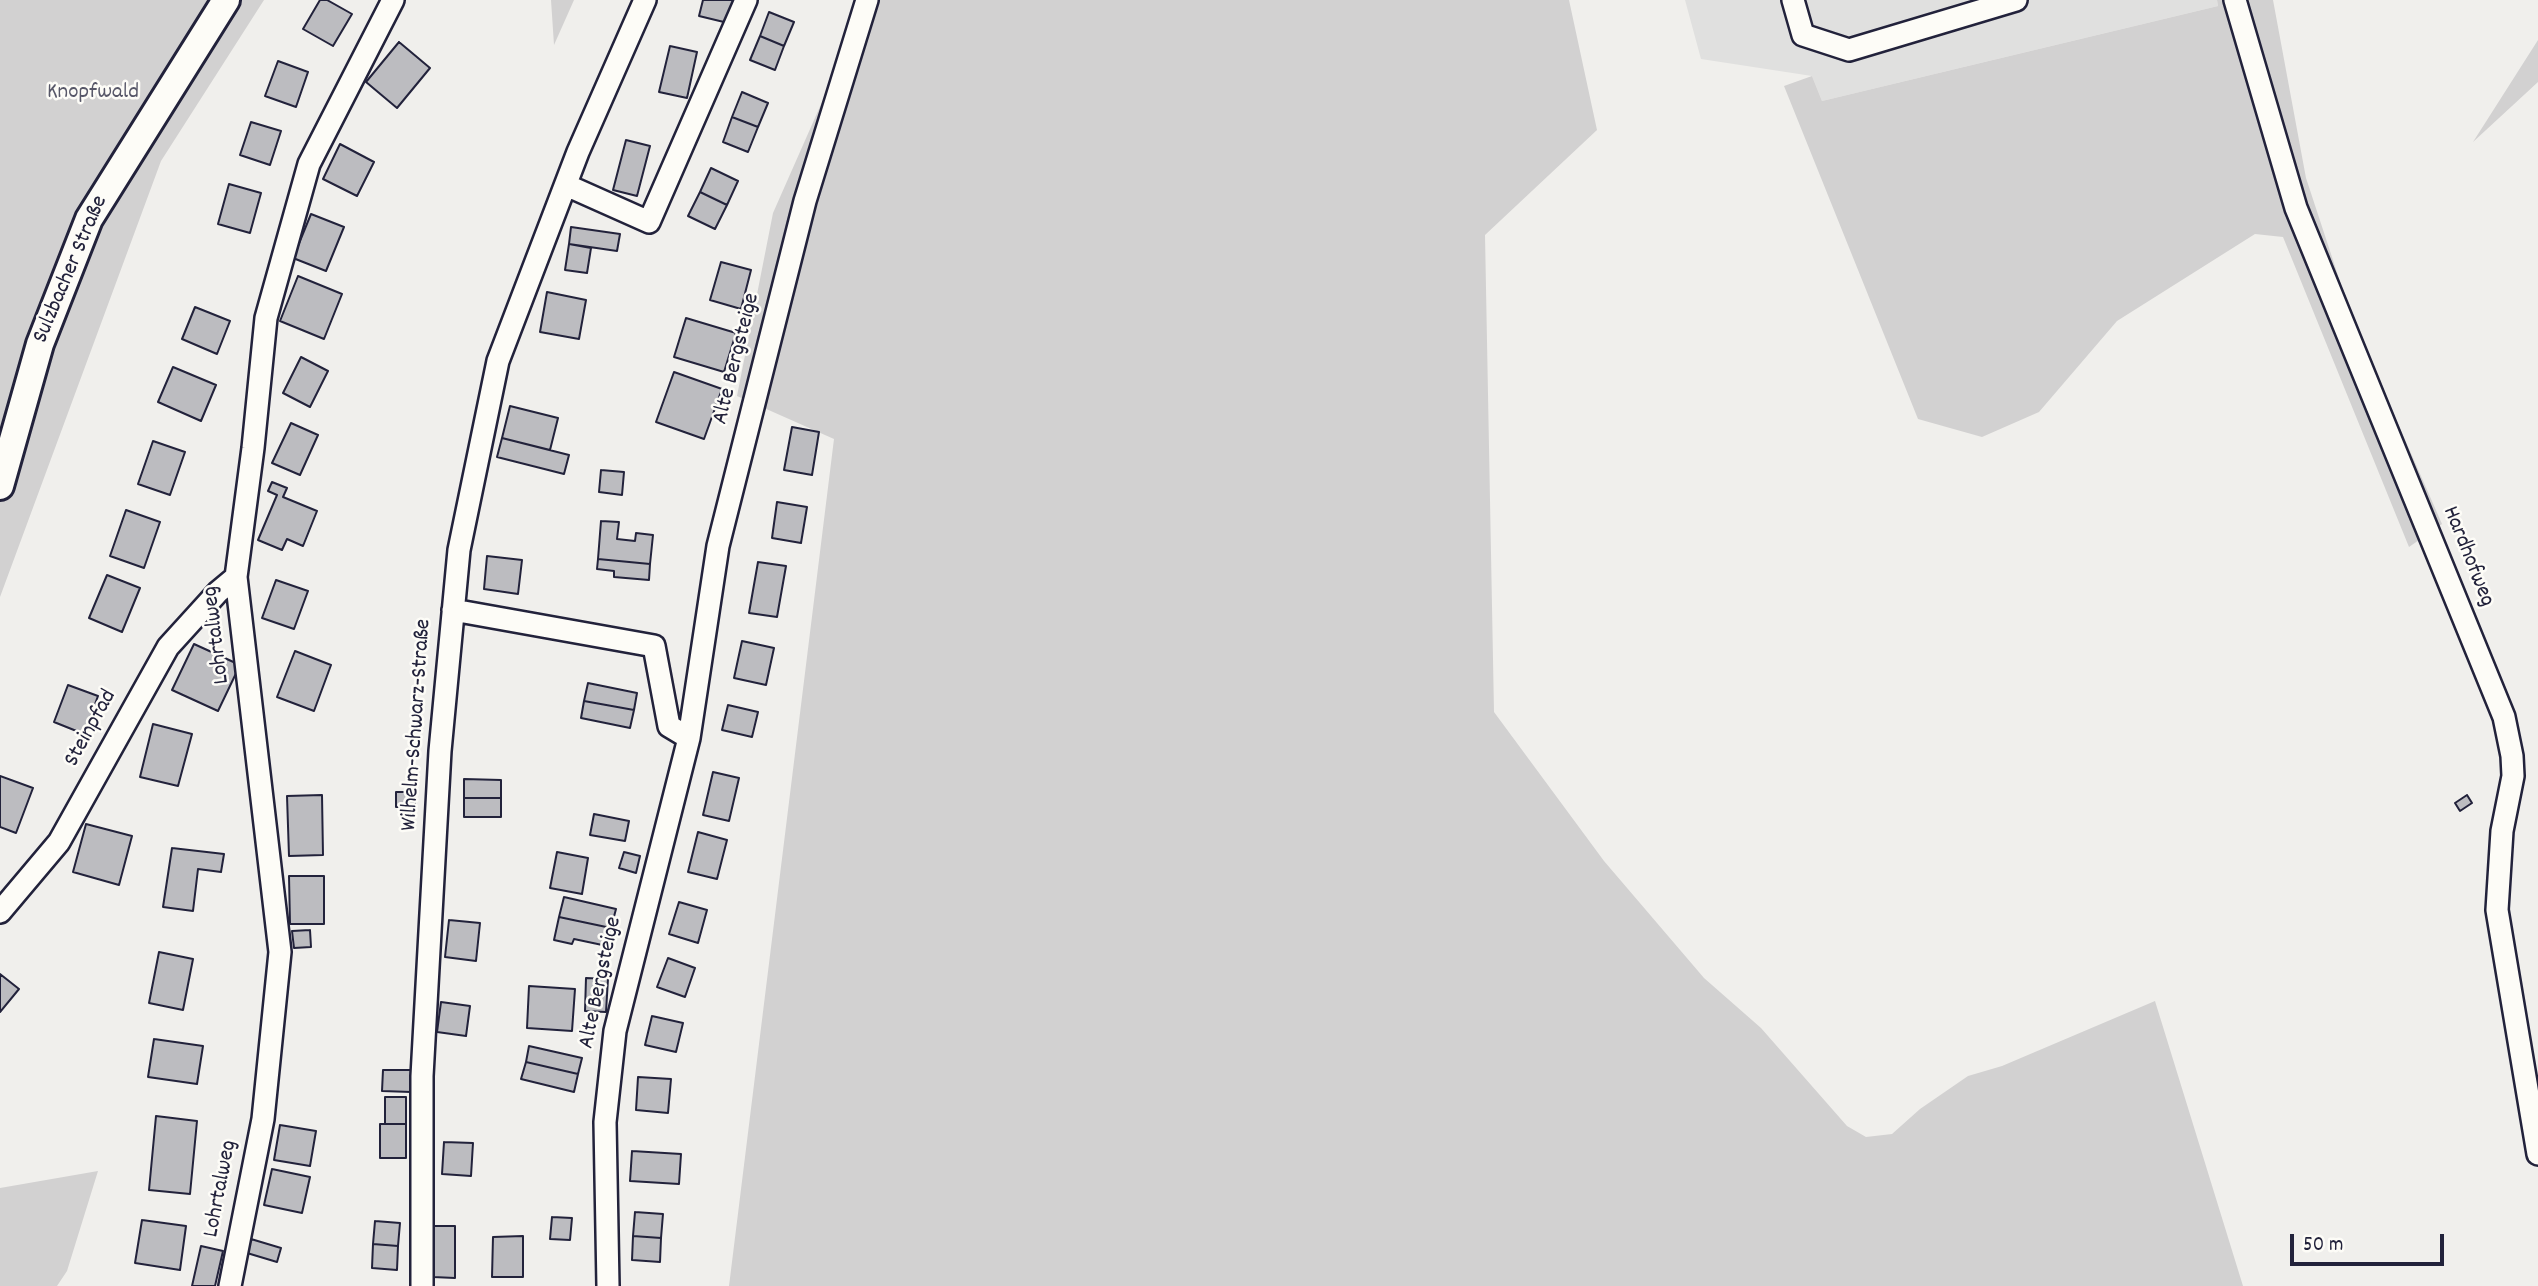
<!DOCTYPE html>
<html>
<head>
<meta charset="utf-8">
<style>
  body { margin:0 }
  #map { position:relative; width:2538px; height:1286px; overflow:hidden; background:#f0efec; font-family:Dekko,sans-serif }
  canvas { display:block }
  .scale { position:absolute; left:2290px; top:1234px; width:154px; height:32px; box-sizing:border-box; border:4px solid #22223b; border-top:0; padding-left:9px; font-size:21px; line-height:24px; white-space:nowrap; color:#22223b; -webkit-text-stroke:5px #fdfcf7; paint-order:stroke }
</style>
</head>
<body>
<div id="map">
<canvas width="2538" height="1286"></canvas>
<div class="scale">50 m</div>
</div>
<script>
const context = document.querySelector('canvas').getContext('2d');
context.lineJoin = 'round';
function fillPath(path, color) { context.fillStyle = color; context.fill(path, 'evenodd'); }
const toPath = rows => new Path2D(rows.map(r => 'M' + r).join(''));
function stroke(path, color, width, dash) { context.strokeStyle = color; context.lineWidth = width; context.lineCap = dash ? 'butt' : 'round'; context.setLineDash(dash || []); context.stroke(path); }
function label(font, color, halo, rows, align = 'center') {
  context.font = font + ' Dekko,sans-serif'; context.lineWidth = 5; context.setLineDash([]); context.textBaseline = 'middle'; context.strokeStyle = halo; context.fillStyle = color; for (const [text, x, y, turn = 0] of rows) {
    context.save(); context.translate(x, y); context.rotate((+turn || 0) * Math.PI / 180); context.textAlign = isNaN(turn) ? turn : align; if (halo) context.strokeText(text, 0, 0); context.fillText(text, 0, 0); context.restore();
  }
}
fillPath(toPath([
  [1685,0,2217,0,2218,6,1822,101,1812,76,1701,59]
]), '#e0e0df');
fillPath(toPath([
  [0,0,264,0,161,161,0,597],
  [551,0,574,0,554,45],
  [867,0,1569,0,1597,130,1485,235,1494,712,1604,861,1704,978,1761,1028,1847,1126,1866,1137,1892,1134,1920,1109,1968,1076,2002,1066,2155,1001,2243,1286,729,1286,834,439,737,396,773,213],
  [2217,0,2273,0,2306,178,2353,321,2442,524,2409,547,2283,237,2255,234,2117,321,2039,412,1982,437,1918,419,1784,86,1812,76,1822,101,2218,6],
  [2538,40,2538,82,2473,142],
  [98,1171,67,1271,57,1286,0,1286,0,1188]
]), '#d2d1d1');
const building = toPath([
  [320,0,327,0,352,14,333,46,303,29,320,0],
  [703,0,734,0,728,23,699,16,703,0],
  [769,12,794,22,784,46,760,36,769,12],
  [760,36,784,46,775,70,750,60,760,36],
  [399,42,430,68,397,108,366,82,399,42],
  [670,46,697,52,687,98,659,92,670,46],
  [278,61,308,72,296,107,265,96,278,61],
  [742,92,768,103,758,127,732,117,742,92],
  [732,117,758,127,748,152,723,142,732,117],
  [251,122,281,131,270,165,240,155,251,122],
  [626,140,650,146,637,196,613,190,626,140],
  [340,144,374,162,357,196,323,179,340,144],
  [711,168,738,181,727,205,700,192,711,168],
  [229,184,261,193,250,233,218,224,229,184],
  [700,192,727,205,715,229,688,216,700,192],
  [311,214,344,227,326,271,293,258,311,214],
  [571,227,620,234,617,251,569,244,571,227],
  [569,244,591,248,587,273,565,270,569,244],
  [721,262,751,270,741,309,710,300,721,262],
  [298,276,342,294,324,339,280,321,298,276],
  [547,292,586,300,579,339,540,332,547,292],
  [195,307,230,321,217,354,182,339,195,307],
  [686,318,736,333,724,372,674,357,686,318],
  [301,357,328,371,310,407,283,393,301,357],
  [173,367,216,385,201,421,158,402,173,367],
  [674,372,722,389,704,439,656,422,674,372],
  [510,406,558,418,550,450,502,438,510,406],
  [291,423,318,435,300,475,272,463,291,423],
  [792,427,819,432,812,475,784,470,792,427],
  [502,438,569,455,564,474,497,457,502,438],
  [153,441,185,452,170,495,138,484,153,441],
  [601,470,624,472,622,495,599,492,601,470],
  [272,482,287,488,283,497,317,511,303,546,287,539,282,550,258,540,277,495,268,491,272,482],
  [777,502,807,507,801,543,772,538,777,502],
  [126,510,160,522,144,568,110,556,126,510],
  [601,521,619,522,617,539,635,541,636,533,653,535,650,564,598,559,601,521],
  [487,556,522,560,518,594,484,589,487,556],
  [598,559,650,564,649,580,614,577,614,571,597,569,598,559],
  [758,562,786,566,777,617,749,613,758,562],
  [107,575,140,588,122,632,89,618,107,575],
  [276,580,308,591,294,629,262,618,276,580],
  [742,641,774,648,766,685,734,678,742,641],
  [194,644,240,665,218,711,172,690,194,644],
  [295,651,331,665,314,711,277,697,295,651],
  [588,683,637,693,634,710,584,701,588,683],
  [68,685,98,696,84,734,54,722,68,685],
  [584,701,634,710,630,728,581,718,584,701],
  [728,705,758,712,752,737,722,730,728,705],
  [153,724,192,734,178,786,140,777,153,724],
  [713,772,739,778,729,821,703,815,713,772],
  [0,776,33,788,16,833,0,827,0,776],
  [464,779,501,780,501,798,464,798,464,779],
  [396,792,414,792,415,807,396,807,396,792],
  [322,795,323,855,289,856,287,796,322,795],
  [2467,795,2472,803,2460,811,2455,803,2467,795],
  [464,798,501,798,501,817,464,817,464,798],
  [594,814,629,821,625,841,590,835,594,814],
  [86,824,132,836,119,885,73,872,86,824],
  [698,832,727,840,717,879,688,872,698,832],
  [172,848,224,854,221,872,198,869,193,911,163,907,172,848],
  [557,852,588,858,582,894,550,888,557,852],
  [624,852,640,856,636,873,619,868,624,852],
  [289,876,324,876,324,924,290,924,289,876],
  [564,897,616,909,611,928,559,917,564,897],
  [679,902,707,910,698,943,669,934,679,902],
  [559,917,611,928,607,946,574,939,572,944,554,940,559,917],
  [449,920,480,923,476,961,445,957,449,920],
  [310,930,311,947,294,948,292,931,310,930],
  [159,952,193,959,183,1010,149,1003,159,952],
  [668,958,695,968,685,997,657,987,668,958],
  [0,974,19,989,0,1012,0,974],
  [586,978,608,979,606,1012,585,1011,586,978],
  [529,986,575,989,572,1031,527,1028,529,986],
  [441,1002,470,1006,466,1036,437,1032,441,1002],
  [652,1016,683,1023,676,1052,645,1045,652,1016],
  [154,1039,203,1046,197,1084,148,1077,154,1039],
  [529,1046,582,1058,578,1074,526,1062,529,1046],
  [526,1062,578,1074,574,1092,521,1079,526,1062],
  [383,1070,412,1070,411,1092,382,1091,383,1070],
  [638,1077,671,1079,668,1113,636,1110,638,1077],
  [385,1097,406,1097,406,1124,385,1124,385,1097],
  [156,1116,197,1121,190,1194,149,1190,156,1116],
  [380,1124,406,1124,406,1158,380,1158,380,1124],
  [280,1125,316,1131,310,1166,274,1160,280,1125],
  [444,1142,473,1143,471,1176,442,1174,444,1142],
  [632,1151,681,1154,679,1184,630,1181,632,1151],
  [272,1169,310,1177,302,1213,264,1205,272,1169],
  [635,1212,663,1214,661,1238,633,1236,635,1212],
  [552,1217,572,1218,570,1240,550,1239,552,1217],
  [142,1220,186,1226,180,1270,135,1263,142,1220],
  [375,1221,400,1223,398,1246,373,1244,375,1221],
  [434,1226,455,1226,455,1278,433,1277,434,1226],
  [523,1236,523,1277,492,1277,493,1237,523,1236],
  [633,1236,661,1238,660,1262,632,1260,633,1236],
  [251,1239,281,1248,277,1262,247,1253,251,1239],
  [373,1244,398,1246,397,1270,372,1268,373,1244],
  [201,1246,223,1251,215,1286,192,1286,201,1246]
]);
fillPath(building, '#bcbcc0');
stroke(building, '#22223b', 2);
const minor = toPath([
  [1793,0,1803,35,1849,50,2016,0],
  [2235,0,2296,208,2504,717,2512,756,2513,776,2502,831,2497,910,2538,1154],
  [566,185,649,222,746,0],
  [453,610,654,646,669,726,689,738],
  [0,912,59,842,168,647,218,592,236,577],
  [230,1286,263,1119,280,952,236,577,253,448,266,318,309,164,393,0],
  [422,1286,422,1076,440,751,459,550,498,361,578,152,645,0],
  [608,1286,605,1122,615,1031,689,738,718,546,805,201,867,0]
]);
const major = toPath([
  [0,486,40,344,89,219,226,0]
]);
stroke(minor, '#22223b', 26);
stroke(major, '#22223b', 32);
stroke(minor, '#fdfcf7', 21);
stroke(major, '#fdfcf7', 26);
label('23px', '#575768', '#fdfcf7', [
  ["Knopfwald",93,94]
]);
label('23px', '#22223b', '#fdfcf7', [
  ["Sulzbacher Straße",72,270,-67],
  ["Alte Bergsteige",738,359,-76],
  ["Hardhofweg",2467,557,68],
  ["Lohrtalweg",218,635,-97],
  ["Wilhelm-Schwarz-Straße",418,725,-86],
  ["Steinpfad",92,729,-61],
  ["Alte Bergsteige",602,983,-78],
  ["Lohrtalweg",222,1189,-79]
]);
</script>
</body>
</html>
